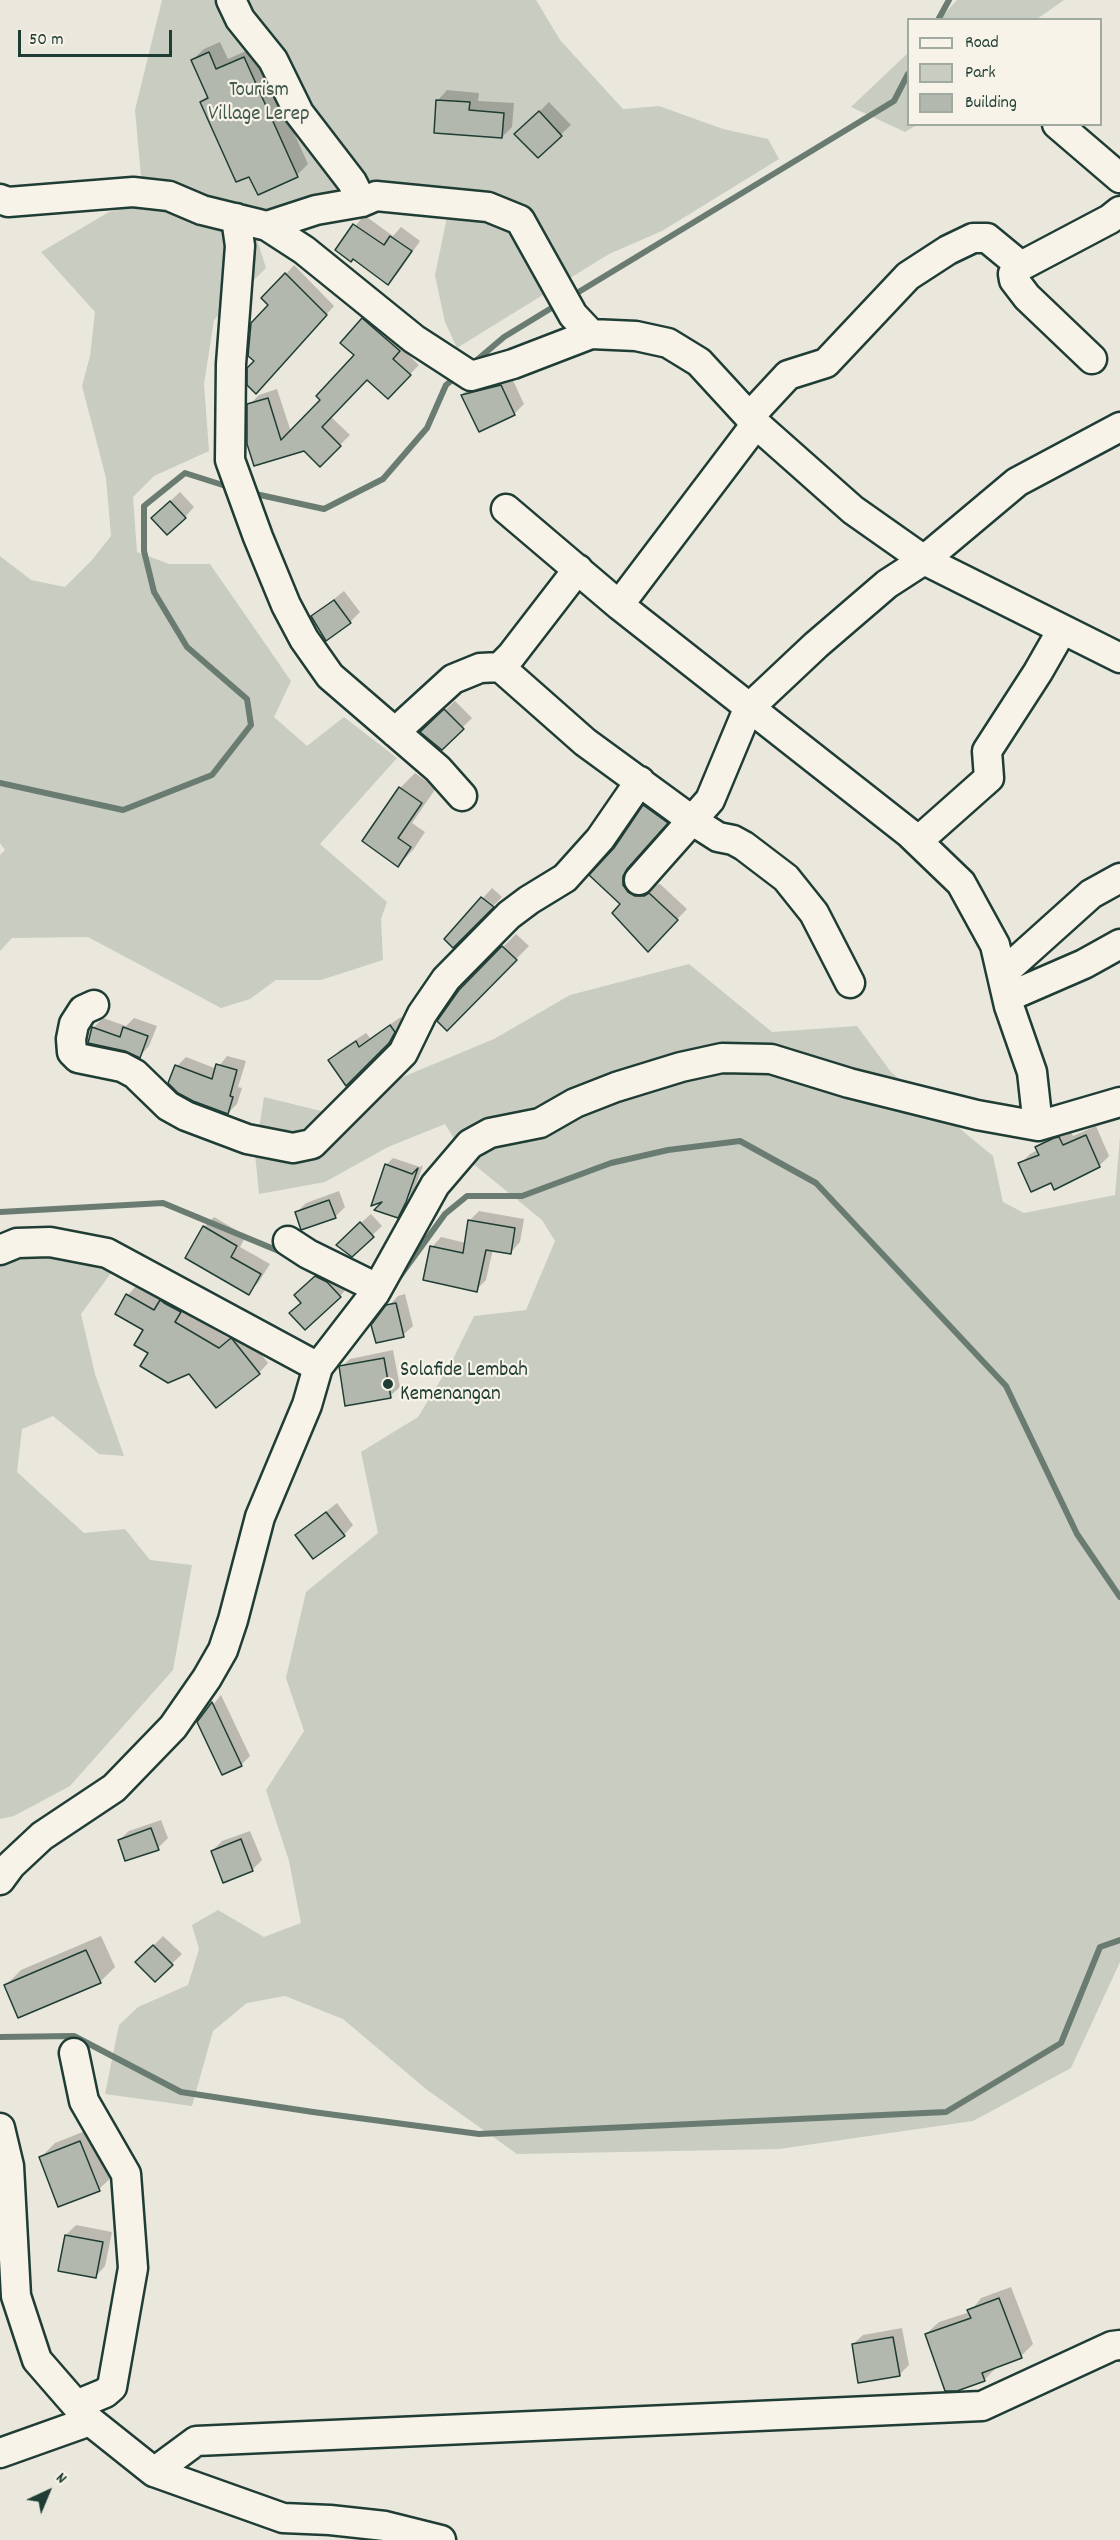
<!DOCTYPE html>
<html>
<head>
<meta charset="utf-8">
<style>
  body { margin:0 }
  #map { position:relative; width:1120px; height:2540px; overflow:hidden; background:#eae8dd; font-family:Dekko,sans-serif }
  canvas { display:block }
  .legend { position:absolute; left:907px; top:18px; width:195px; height:108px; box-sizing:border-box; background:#f7f3e8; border:2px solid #a1aaa0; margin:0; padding:8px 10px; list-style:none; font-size:18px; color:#1f3d34 }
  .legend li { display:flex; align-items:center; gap:12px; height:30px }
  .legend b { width:30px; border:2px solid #a1aaa0 }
  .north { position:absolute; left:18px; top:2462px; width:60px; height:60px; -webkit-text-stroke:4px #f7f3e8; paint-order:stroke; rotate:44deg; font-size:16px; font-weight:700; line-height:24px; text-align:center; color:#1f3d34 }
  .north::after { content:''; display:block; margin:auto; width:21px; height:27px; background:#1f3d34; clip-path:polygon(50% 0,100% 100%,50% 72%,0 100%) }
  .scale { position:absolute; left:18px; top:30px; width:154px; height:27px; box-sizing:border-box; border:3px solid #1f3d34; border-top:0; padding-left:8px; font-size:18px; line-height:21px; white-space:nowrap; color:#1f3d34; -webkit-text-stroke:4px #f7f3e8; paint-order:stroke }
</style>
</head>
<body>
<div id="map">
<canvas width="1120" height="2540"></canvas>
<ul class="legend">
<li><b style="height:8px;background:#f7f3e8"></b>Road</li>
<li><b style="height:16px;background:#c8ccc1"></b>Park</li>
<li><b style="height:16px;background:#b2b8ae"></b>Building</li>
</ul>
<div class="north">N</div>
<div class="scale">50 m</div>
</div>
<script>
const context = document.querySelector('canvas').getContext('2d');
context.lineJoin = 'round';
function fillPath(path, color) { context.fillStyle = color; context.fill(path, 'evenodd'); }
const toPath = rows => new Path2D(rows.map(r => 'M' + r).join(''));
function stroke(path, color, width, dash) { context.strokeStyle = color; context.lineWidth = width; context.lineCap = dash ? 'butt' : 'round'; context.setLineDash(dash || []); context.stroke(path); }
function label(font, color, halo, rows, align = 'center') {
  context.font = font + ' Dekko,sans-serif'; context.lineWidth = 4.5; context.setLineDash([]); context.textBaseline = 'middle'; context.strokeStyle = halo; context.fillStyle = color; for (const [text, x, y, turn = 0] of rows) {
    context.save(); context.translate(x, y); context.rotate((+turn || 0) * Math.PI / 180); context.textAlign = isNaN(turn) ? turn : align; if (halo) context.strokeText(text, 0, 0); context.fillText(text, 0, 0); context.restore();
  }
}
fillPath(toPath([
  [162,0,536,0,560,40,623,109,659,106,723,129,768,139,779,159,662,231,609,254,457,348,445,322,435,275,452,193,387,182,315,204,248,210,266,268,214,320,204,384,209,451,154,476,133,497,137,552,169,564,210,564,291,681,274,717,307,746,344,717,397,758,320,844,387,902,381,919,383,960,321,980,276,980,250,999,221,1008,88,937,12,938,0,951,0,855,5,850,0,843,0,556,31,580,65,587,92,560,111,536,106,478,82,386,90,356,95,312,41,252,109,212,134,206,141,176,135,110],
  [957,0,1064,0,1037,19,940,19],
  [908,53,908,124,917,125,905,132,851,107],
  [689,964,772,1032,857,1026,891,1072,993,1156,1003,1202,1024,1213,1115,1195,1120,1137,1120,1962,1071,2068,973,2121,779,2149,517,2154,426,2089,343,2019,285,1996,247,2003,213,2031,192,2106,105,2094,119,2025,138,2007,188,1985,199,1949,192,1925,218,1910,264,1937,301,1923,289,1861,266,1790,304,1731,286,1678,306,1592,378,1533,361,1452,418,1417,451,1363,474,1316,526,1310,555,1241,542,1220,466,1158,445,1124,388,1147,325,1182,259,1194,255,1154,264,1097,321,1111,494,1039,570,995],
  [31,1226,103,1266,111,1273,81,1314,95,1374,124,1456,99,1454,53,1416,22,1429,17,1472,84,1533,125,1529,150,1560,192,1565,173,1670,70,1786,14,1816,0,1819,0,1232]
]), '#c8ccc1');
fillPath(toPath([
  [220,42,228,59,255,47,308,164,297,175,202,102,208,95,192,60,204,49],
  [447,90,479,93,478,101,514,103,512,127,502,137,438,100],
  [549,102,571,125,538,156,517,134],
  [364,215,393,236,401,227,420,241,398,273,388,283,353,258,337,250],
  [294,265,334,306,265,383,256,361,270,304,286,274],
  [373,310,408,341,401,348,419,365,388,397,367,378,330,416,350,435,320,465,305,450,255,465,249,405,259,395,277,389,291,432,322,400,356,355,363,320],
  [511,376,524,404,514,414,480,430,462,395,472,385],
  [180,492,194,507,185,517,162,509],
  [344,591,360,612,350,622,313,616],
  [455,701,472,718,442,748,432,722],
  [415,773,436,788,412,823,425,832,413,850,398,865,364,841,400,788],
  [654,796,676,812,636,858,632,865,632,874,645,887,660,884,687,909,648,950,631,934,633,931,622,904,615,849,645,806],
  [492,888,502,897,453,946,446,939],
  [516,934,529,946,447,1029,460,990],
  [401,1017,404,1021,399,1032,347,1084,330,1060,340,1050,366,1033,370,1038],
  [103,1018,126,1026,134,1018,157,1026,149,1046,140,1056,93,1028],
  [227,1056,246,1061,238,1087,242,1088,237,1104,228,1113,177,1066,186,1057,217,1069],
  [1096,1126,1109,1156,1099,1166,1082,1173,1077,1178,1055,1188,1052,1181,1020,1164,1030,1154,1038,1150,1037,1147,1047,1137,1069,1128,1073,1136],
  [393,1158,420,1167,423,1165,413,1194,404,1209,411,1197,409,1195,400,1211,403,1211,397,1216,387,1199,386,1165],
  [339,1191,345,1207,335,1217,297,1212,306,1203],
  [479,1211,524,1219,520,1242,511,1252,493,1249,486,1280,476,1290,432,1247,441,1237,466,1243,469,1221],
  [371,1214,382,1226,352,1255,347,1235],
  [214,1217,246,1236,240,1247,270,1264,258,1283,249,1293,204,1227],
  [326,1267,349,1286,340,1296,302,1302,306,1286],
  [137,1285,163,1300,171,1292,189,1302,184,1312,230,1339,242,1330,268,1363,259,1373,189,1372,150,1353,145,1330,117,1313,128,1295],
  [405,1294,413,1326,403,1335,388,1306,398,1296],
  [393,1350,400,1387,390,1396,340,1368,350,1359],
  [337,1503,353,1525,344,1535,297,1535],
  [221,1695,250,1756,241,1765,199,1722],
  [161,1820,168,1838,158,1848,119,1840,129,1831],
  [250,1831,262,1860,252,1870,212,1851,222,1841],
  [101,1936,115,1967,100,1982,6,1985,21,1970],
  [163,1936,182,1954,155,1980,137,1962],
  [95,2127,114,2175,99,2189,40,2158,55,2143],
  [76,2225,112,2232,105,2266,96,2276,66,2235],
  [1011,2287,1033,2344,1021,2356,996,2368,984,2380,926,2334,939,2322,970,2312,981,2298],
  [902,2328,909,2365,899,2375,853,2344,863,2335]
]), '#0003');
stroke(toPath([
  [938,20,949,0],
  [572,296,894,101,908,74],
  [471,365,504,337,558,304],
  [251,493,324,509,383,479,427,428,446,385,456,377],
  [0,783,123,810,212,775,251,725,247,699,187,647,154,592,144,551,144,506,185,473,229,487],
  [0,1212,163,1203,286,1254],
  [400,1276,445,1214,467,1196,522,1196,611,1163,668,1150,740,1141,816,1183,1006,1386,1077,1534,1120,1597],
  [0,2037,74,2036,181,2092,313,2112,479,2134,946,2112,1061,2043,1100,1947,1120,1940]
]), '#6a7c72', 6);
const building = toPath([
  [209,52,216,69,244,57,298,177,258,195,249,177,236,182,200,102,208,98,191,60,209,52],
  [436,100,470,102,469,110,504,113,502,138,434,133,436,100],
  [539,111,562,136,538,158,514,134,539,111],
  [353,224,384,245,390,236,412,251,388,285,353,259,351,262,335,250,353,224],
  [285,273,327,315,256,394,247,385,247,368,254,361,248,356,251,323,268,305,261,298,285,273],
  [362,318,400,351,393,359,411,375,388,399,367,380,322,427,341,446,320,467,304,451,254,466,247,444,247,404,268,398,281,440,320,400,316,396,354,355,340,343,362,318],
  [501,385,515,415,479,432,461,395,501,385],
  [170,501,186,518,167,535,151,518,170,501],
  [334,600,351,623,326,641,311,616,334,600],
  [444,709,464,729,442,750,420,732,444,709],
  [399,787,422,803,398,838,411,847,398,867,362,841,399,787],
  [643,805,668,823,627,869,623,876,623,885,628,892,635,896,644,896,649,893,678,920,648,952,612,913,620,904,589,875,614,848,643,805],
  [481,897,494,907,453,948,444,939,481,897],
  [502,946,517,960,447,1031,437,1021,459,990,502,946],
  [390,1025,395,1032,389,1043,346,1086,328,1060,356,1041,359,1047,390,1025],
  [92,1027,120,1037,123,1027,148,1036,140,1058,125,1051,88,1043,92,1027],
  [216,1064,237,1070,230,1096,233,1097,228,1114,193,1101,178,1093,168,1083,175,1065,212,1079,216,1064],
  [1086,1135,1100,1167,1054,1190,1051,1183,1031,1192,1018,1163,1039,1155,1035,1147,1054,1138,1059,1137,1063,1145,1086,1135],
  [385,1164,412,1174,418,1168,406,1202,398,1218,374,1210,382,1202,371,1206,385,1164],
  [329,1200,336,1218,301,1230,295,1212,329,1200],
  [468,1220,515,1228,511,1254,486,1250,477,1292,423,1280,430,1246,463,1253,468,1220],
  [360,1222,374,1237,352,1257,336,1245,360,1222],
  [203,1226,237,1246,231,1257,261,1274,249,1295,185,1258,203,1226],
  [315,1276,327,1282,341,1297,305,1330,289,1313,301,1303,294,1295,315,1276],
  [126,1294,154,1310,160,1300,164,1303,181,1312,175,1322,219,1348,231,1338,233,1340,260,1374,216,1408,189,1374,168,1383,140,1366,148,1353,134,1345,143,1330,115,1314,126,1294],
  [396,1303,404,1337,376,1343,371,1325,386,1305,396,1303],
  [384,1358,391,1398,345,1406,339,1366,384,1358],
  [326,1512,345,1536,313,1559,295,1535,326,1512],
  [212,1702,242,1766,222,1775,197,1722,212,1702],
  [151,1828,159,1850,125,1861,118,1840,151,1828],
  [241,1839,253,1871,223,1883,211,1851,241,1839],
  [153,1945,173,1965,155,1982,135,1962,153,1945],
  [86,1950,101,1983,18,2018,4,1985,86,1950],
  [80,2141,100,2191,58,2207,39,2157,80,2141],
  [65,2235,103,2242,96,2278,58,2271,65,2235],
  [999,2298,1022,2358,982,2373,985,2381,957,2391,945,2391,925,2334,971,2318,967,2310,999,2298],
  [893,2337,900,2376,858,2383,852,2344,893,2337]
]);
fillPath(building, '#b2b8ae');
stroke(building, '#1f3d34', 1.5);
const minor = toPath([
  [231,0,240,19,273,60,299,113,352,182,362,202],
  [1057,124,1120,178],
  [0,199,8,202,133,192,169,196,202,210,267,226,316,210,362,202,376,196,488,207,520,220,573,315,591,334,636,336,668,343,699,362,756,424,853,510,924,560,1120,658],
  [236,218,240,246,231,364,230,460,258,537,286,605,304,639,330,676,438,769,462,796],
  [267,226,304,250,414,339,471,376,513,364,591,334],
  [1092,359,1027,297,1014,280,1013,274,1021,266,1110,219,1120,211],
  [749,417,788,375,826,363,908,276,948,250,973,238,987,238,1021,266],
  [506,509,619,605,909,833,961,883,995,945,1009,1006,1032,1072,1038,1126],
  [619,605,756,424],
  [500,667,585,742,693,821,718,837,733,840,744,846,786,878,814,913,850,983],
  [395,732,453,679,480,668,500,667,511,656,578,569],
  [918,841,989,778,987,751,1038,672,1062,630],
  [639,880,710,800,748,709,816,645,887,584,924,560,1017,482,1120,427],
  [1002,974,1091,894,1120,878],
  [1008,997,1084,964,1120,944],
  [94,1005,83,1010,74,1024,71,1039,72,1052,78,1058,122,1067,135,1074,168,1106,186,1116,247,1139,293,1148,312,1144,403,1053,422,1014,446,979,509,915,529,900,565,878,600,839,640,781],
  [288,1241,308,1254,377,1288],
  [0,1250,17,1243,50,1242,107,1253,318,1367],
  [0,1880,11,1865,42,1836,114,1788,173,1727,207,1678,223,1650,233,1620,260,1517,307,1405,318,1367,375,1293,435,1185,470,1144,490,1133,540,1123,575,1103,616,1087,681,1067,722,1058,771,1059,849,1083,977,1115,1038,1126,1120,1102],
  [74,2053,84,2101,126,2174,133,2268,112,2387,105,2393,76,2405],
  [0,2128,9,2166,16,2296,37,2360,90,2421,154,2472,283,2518,330,2520,385,2526,441,2540],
  [0,2453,90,2421],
  [154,2472,196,2441,982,2406,1112,2346,1120,2345]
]);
stroke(minor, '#1f3d34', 33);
stroke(minor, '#f7f3e8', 28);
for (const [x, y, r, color] of [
  [388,1384,6,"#1f3d34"]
]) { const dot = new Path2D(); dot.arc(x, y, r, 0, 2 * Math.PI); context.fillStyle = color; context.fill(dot); stroke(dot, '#f7f3e8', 2); }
label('21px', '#415a50', '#f7f3e8', [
  ["Tourism",259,92],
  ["Village Lerep",259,116]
]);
label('21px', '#1f3d34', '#f7f3e8', [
  ["Solafide Lembah",400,1372],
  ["Kemenangan",400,1396]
], 'left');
</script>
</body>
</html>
